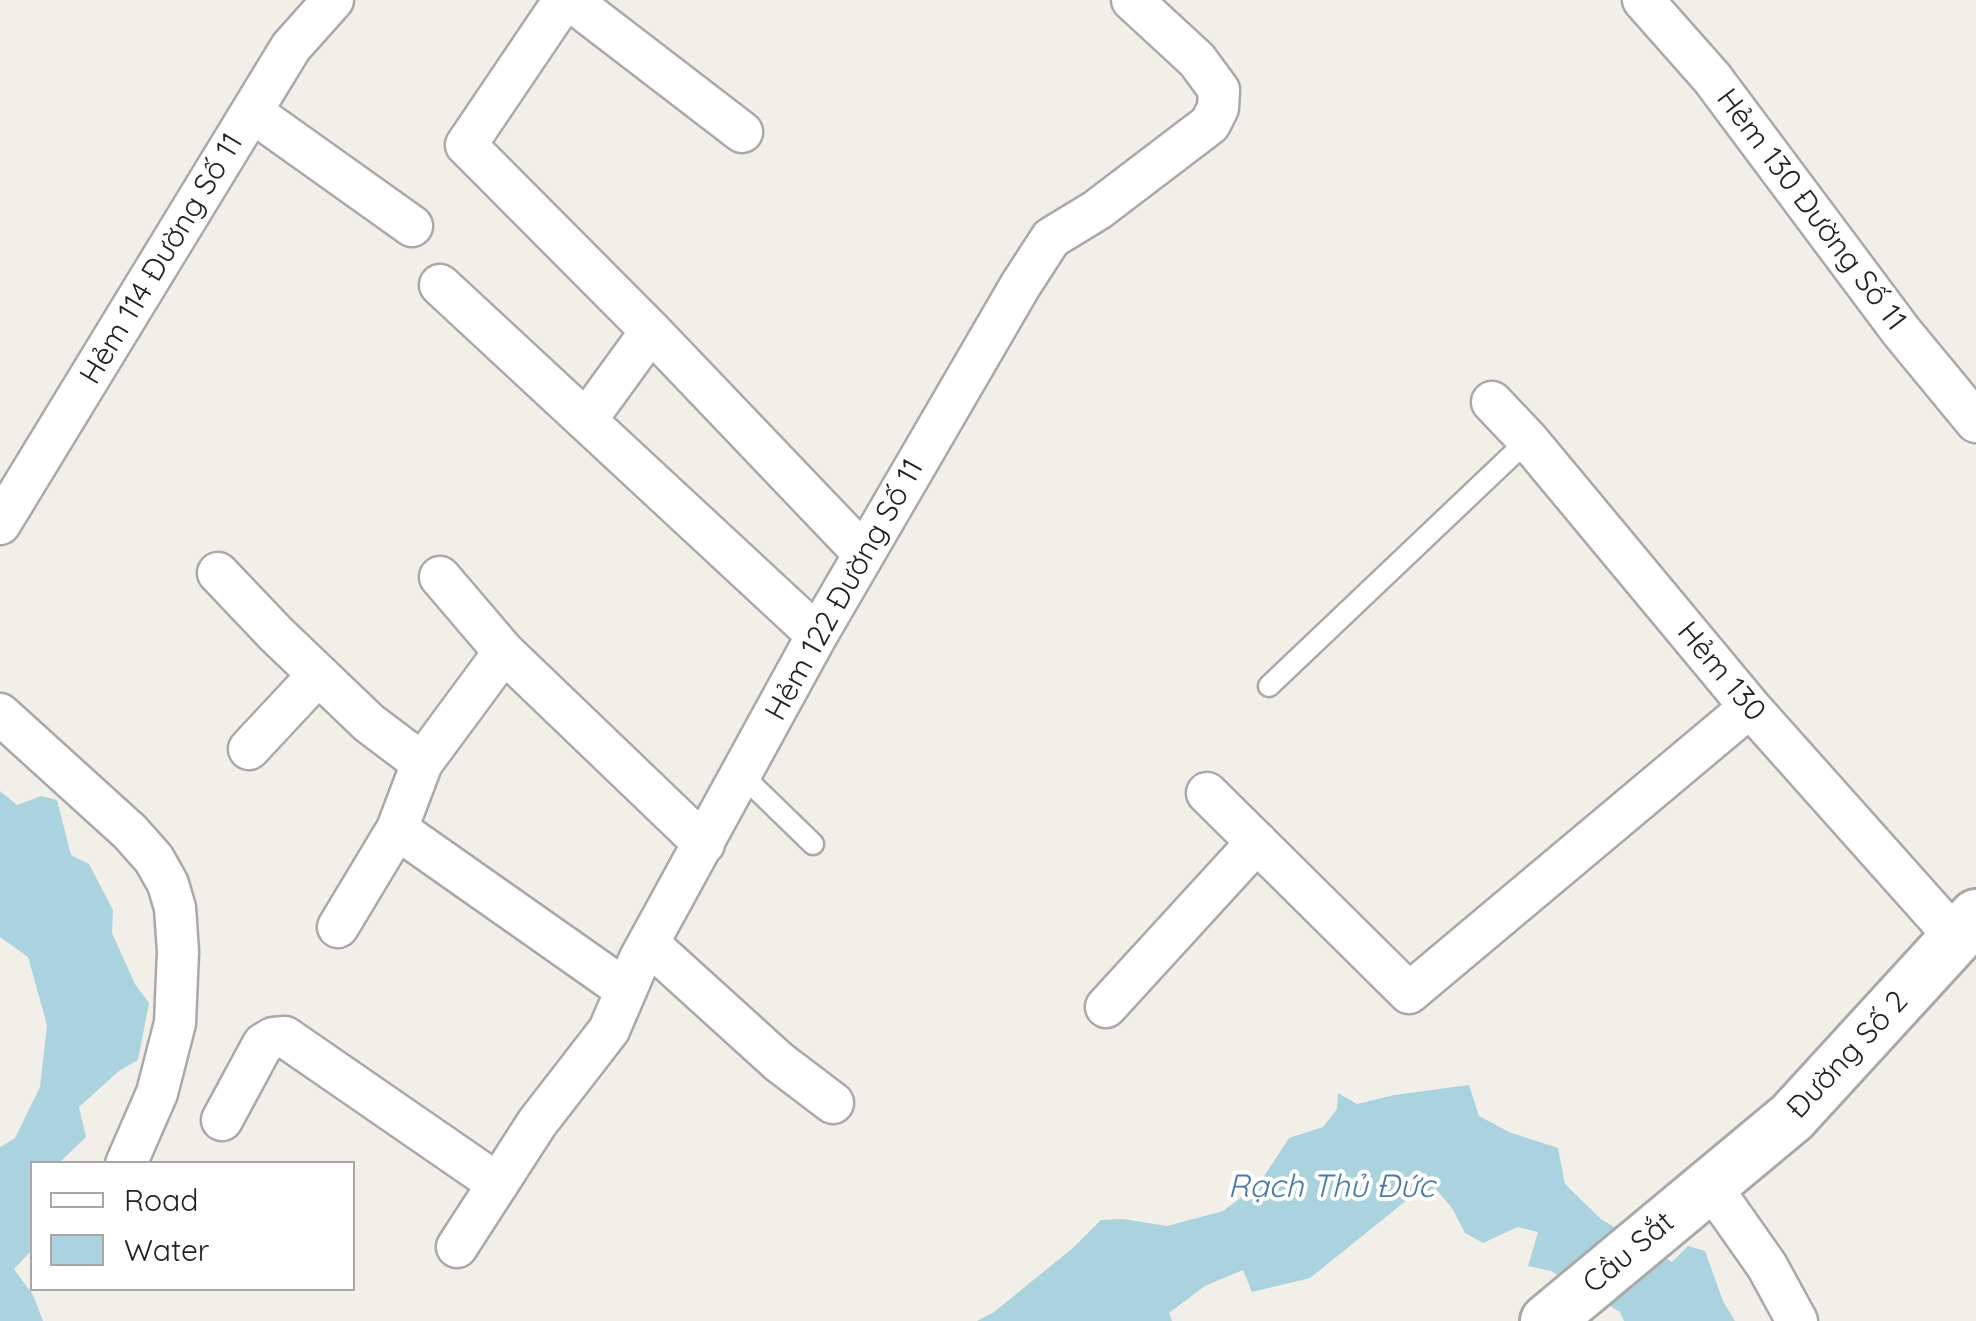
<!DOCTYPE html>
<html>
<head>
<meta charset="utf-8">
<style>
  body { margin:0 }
  #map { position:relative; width:1976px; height:1321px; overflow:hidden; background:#f2efe9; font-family:Quicksand,sans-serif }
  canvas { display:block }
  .legend { position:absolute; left:30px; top:1161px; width:325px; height:130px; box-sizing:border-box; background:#fff; border:2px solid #a7a7a7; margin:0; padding:12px 18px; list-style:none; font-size:30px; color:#222 }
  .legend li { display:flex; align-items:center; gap:20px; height:50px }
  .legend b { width:50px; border:2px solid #a7a7a7 }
</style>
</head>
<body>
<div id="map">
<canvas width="1976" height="1321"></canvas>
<ul class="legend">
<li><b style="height:12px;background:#fff"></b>Road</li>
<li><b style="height:28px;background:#aad3df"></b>Water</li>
</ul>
</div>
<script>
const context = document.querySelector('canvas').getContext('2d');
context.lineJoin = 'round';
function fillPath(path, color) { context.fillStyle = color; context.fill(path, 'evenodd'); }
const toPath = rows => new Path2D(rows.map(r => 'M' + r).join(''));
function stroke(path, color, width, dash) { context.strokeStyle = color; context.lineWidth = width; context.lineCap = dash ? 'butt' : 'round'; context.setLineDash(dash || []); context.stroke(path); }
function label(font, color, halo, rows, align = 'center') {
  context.font = font + ' Quicksand,sans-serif'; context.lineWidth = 8; context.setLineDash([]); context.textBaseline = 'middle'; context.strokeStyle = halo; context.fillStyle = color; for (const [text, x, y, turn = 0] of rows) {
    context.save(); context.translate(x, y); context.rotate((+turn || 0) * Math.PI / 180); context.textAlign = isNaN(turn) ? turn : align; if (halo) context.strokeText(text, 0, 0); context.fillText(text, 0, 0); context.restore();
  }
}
fillPath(toPath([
  [0,791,17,805,41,796,57,800,71,855,89,864,113,910,112,933,135,984,149,1003,138,1060,119,1071,79,1107,86,1137,59,1163,32,1164,32,1250,14,1269,33,1295,43,1321,0,1321,0,1147,15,1138,40,1087,47,1025,28,957,0,937],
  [1469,1085,1479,1116,1509,1132,1558,1148,1565,1184,1601,1219,1672,1262,1688,1246,1705,1251,1723,1301,1735,1321,1624,1321,1620,1312,1551,1271,1528,1266,1538,1232,1518,1227,1483,1243,1465,1233,1452,1208,1435,1188,1407,1200,1310,1278,1252,1292,1243,1270,1205,1286,1169,1313,1172,1321,977,1321,994,1312,1074,1247,1101,1220,1123,1219,1167,1226,1223,1211,1259,1184,1289,1138,1323,1127,1337,1109,1338,1093,1357,1104,1394,1095]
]), '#aad3df');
const service = toPath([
  [1269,686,1528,440],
  [742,775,813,844]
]);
const minor = toPath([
  [564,0,466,145,651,331,863,553],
  [570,0,742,132],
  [1643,0,1712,78,1901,331,1976,422],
  [252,112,412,226],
  [440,285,817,635],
  [1492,402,1528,440,1750,707,1956,938],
  [587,419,651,331],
  [0,524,291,47,333,0],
  [218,573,276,634,369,723,422,763],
  [440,577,504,652,704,844],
  [504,652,422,763,397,829,626,990],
  [0,714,130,832,154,859,168,884,175,908,178,952,175,1023,157,1093,126,1164],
  [249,749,318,675],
  [1207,793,1409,993,1750,707],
  [338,927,397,829],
  [649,944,779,1062,833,1103],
  [1106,1007,1257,842],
  [222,1120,263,1044,273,1038,285,1037,498,1184],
  [1710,1185,1767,1266,1797,1321],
  [457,1247,537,1123,609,1030,640,958,817,635,1020,286,1051,238,1097,210,1210,124,1218,108,1219,90,1197,60,1132,0]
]);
const tertiary = toPath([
  [1547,1321,1792,1117,1976,916]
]);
stroke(service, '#a9a9a9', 25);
stroke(minor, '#a9a9a9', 45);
stroke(tertiary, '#a9a9a9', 58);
stroke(service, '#fff', 20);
stroke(minor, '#fff', 40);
stroke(tertiary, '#fff', 52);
label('30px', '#222', '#fff', [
  ["Hẻm 130 Đường Số 11",1811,210,53],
  ["Hẻm 114 Đường Số 11",162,259,-59],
  ["Hẻm 122 Đường Số 11",845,590,-61],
  ["Hẻm 130",1721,672,50],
  ["Đường Số 2",1848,1055,-47],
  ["Cầu Sắt",1629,1253,-40]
]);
label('italic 32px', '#4a7aab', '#fff', [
  ["Rạch Thủ Đức",1331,1187]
]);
</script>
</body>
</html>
